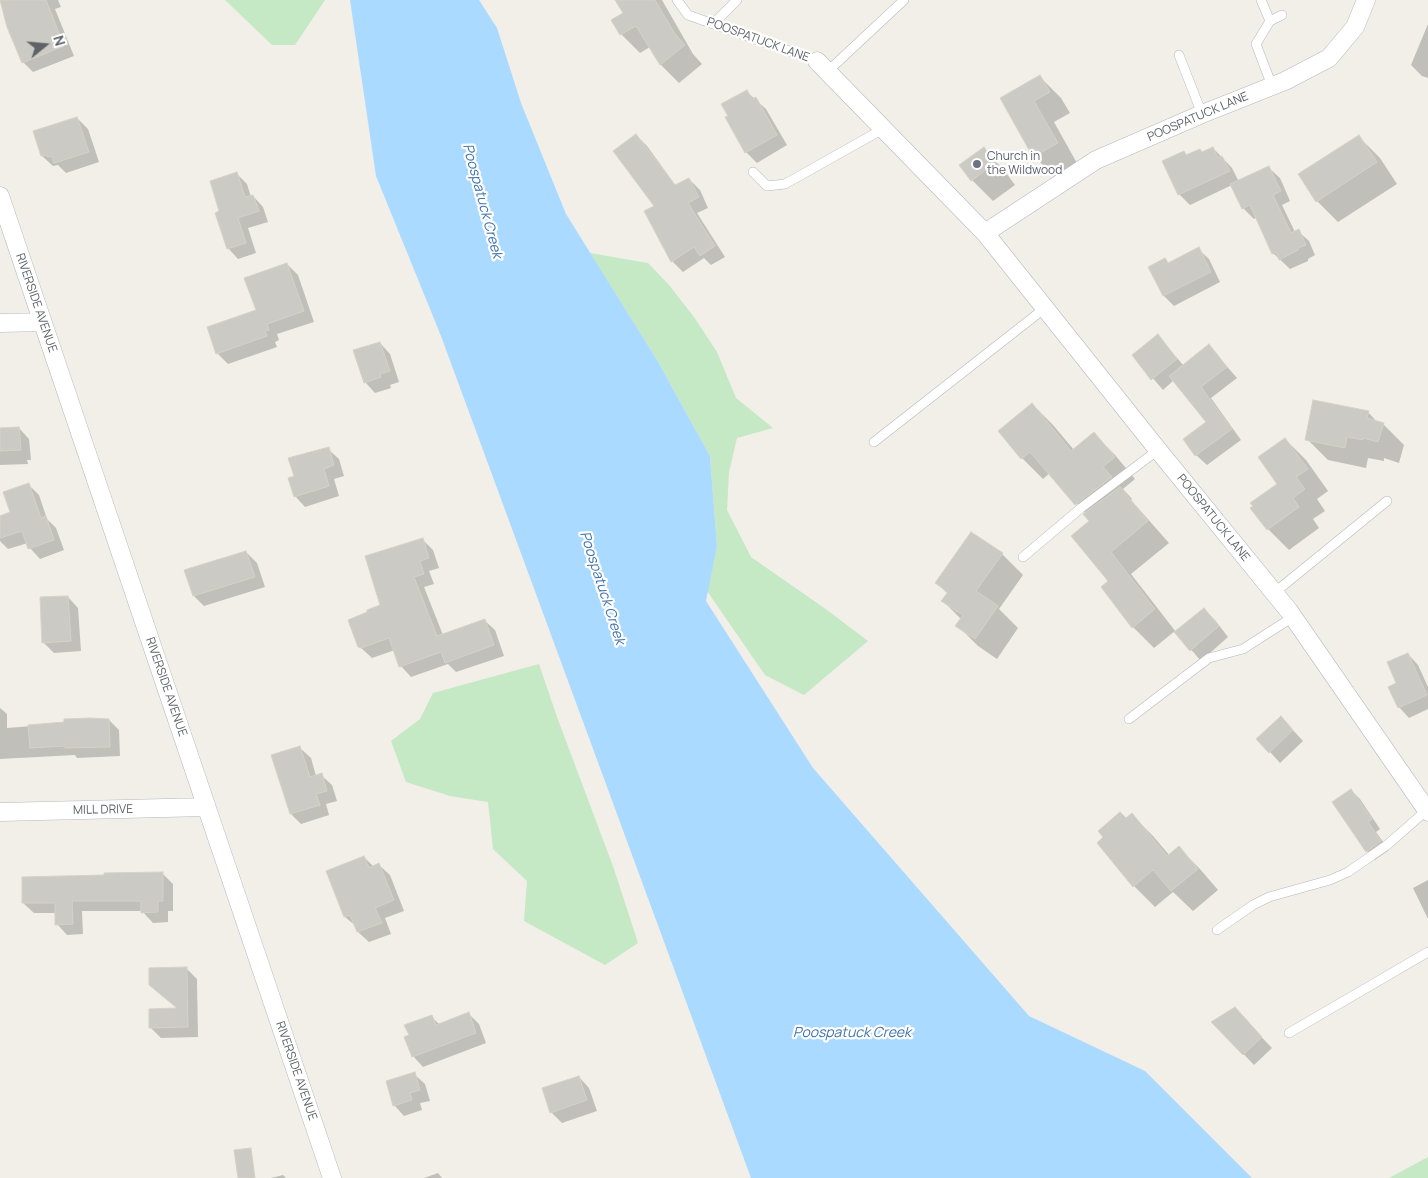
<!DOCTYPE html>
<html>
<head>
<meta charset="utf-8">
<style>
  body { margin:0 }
  #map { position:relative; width:1428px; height:1178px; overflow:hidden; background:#f1efe8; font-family:Manrope,sans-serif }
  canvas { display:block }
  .north { position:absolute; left:20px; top:20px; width:50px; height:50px; -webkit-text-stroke:4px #fff; paint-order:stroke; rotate:73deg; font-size:14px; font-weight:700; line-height:20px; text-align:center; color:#5f6368 }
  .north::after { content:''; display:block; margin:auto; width:18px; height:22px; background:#5f6368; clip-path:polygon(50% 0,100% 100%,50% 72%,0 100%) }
</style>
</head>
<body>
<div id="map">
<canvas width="1428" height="1178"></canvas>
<div class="north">N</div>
</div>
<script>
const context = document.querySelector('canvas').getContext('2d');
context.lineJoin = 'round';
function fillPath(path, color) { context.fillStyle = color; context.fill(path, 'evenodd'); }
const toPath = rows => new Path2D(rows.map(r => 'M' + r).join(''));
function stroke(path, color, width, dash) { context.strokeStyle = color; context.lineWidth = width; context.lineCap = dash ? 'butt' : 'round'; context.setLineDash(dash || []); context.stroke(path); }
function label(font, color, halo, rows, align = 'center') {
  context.font = font + ' Manrope,sans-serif'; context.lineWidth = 4.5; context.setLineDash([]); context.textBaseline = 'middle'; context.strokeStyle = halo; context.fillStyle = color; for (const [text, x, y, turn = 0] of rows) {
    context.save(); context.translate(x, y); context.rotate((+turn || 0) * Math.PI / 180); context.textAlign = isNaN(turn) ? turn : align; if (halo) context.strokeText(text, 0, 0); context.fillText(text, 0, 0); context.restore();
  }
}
fillPath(toPath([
  [225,0,325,0,295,45,272,45],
  [590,253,648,263,669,285,694,317,717,352,736,398,773,428,737,438,729,472,727,510,751,557,827,610,868,641,804,695,765,675,707,591,717,546,710,456,657,360],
  [539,664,557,717,614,869,638,943,605,965,524,921,527,881,493,849,488,802,450,796,406,782,391,741,420,719,433,693],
  [1428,1157,1428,1178,1389,1178]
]), '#c5e8c5');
fillPath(toPath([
  [350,0,479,0,497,28,521,103,566,214,657,360,710,456,717,546,706,601,813,768,1029,1016,1145,1071,1252,1178,751,1178,441,336,376,176]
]), '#aadaff');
fillPath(toPath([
  [0,0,58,0,61,7,55,9,74,56,33,72,23,62],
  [617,0,662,0,693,54,702,64,679,83,661,65,650,47,640,53,621,34,613,20,624,13],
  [1428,24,1428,78,1422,76,1411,65],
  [1040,77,1061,98,1070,113,1054,122,1078,165,1055,177,1034,156,1002,99],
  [746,91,766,109,787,145,757,163,746,152,729,116],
  [77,118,88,129,99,162,66,173,58,165,53,166,42,156],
  [636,135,647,146,676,186,689,179,700,190,708,208,697,213,725,257,711,265,704,258,683,272,672,261,646,212,656,207],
  [1359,137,1380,158,1397,184,1338,222,1317,201],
  [1213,148,1232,168,1239,182,1269,168,1280,178,1290,201,1282,205,1295,232,1298,231,1309,241,1315,255,1308,259,1308,261,1290,269,1273,253,1257,217,1254,219,1243,208,1232,185,1190,205,1179,194,1184,152,1187,156,1203,153],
  [983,149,1004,170,1015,185,993,201,972,180],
  [237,174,247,184,251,197,253,196,263,207,268,222,248,228,256,253,238,259,228,248,221,212],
  [1198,249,1209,259,1220,282,1174,306,1164,296,1149,267,1165,259,1169,264],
  [287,264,298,275,314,322,277,334,279,340,275,342,277,347,228,364,217,353,257,311],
  [1158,336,1184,366,1209,346,1237,378,1211,398,1241,440,1207,465,1196,455,1207,422,1174,380,1163,390,1133,355],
  [380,343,390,354,399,382,390,385,391,388,375,393,365,382],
  [1032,404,1053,425,1074,450,1094,434,1115,455,1135,479,1123,489,1132,499,1131,500,1169,543,1131,574,1176,632,1204,610,1215,620,1228,637,1201,661,1175,631,1154,648,1133,627,1110,581,1091,522,1086,514,1050,473,1043,479,1022,458],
  [1368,412,1378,423,1383,424,1404,445,1399,463,1384,458,1384,461,1368,458,1366,468,1328,460,1307,439],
  [19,428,29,439,31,460,27,460,28,464,0,465,0,429],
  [1285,439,1306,460,1328,491,1317,499,1325,511,1313,519,1319,528,1289,550,1268,529,1255,506,1279,485],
  [328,449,339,459,344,476,334,479,339,496,305,507,295,496,295,477],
  [29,485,39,495,47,519,56,528,64,550,40,559,30,548,28,543,8,549,0,541,0,517,12,513],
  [423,540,433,550,439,568,429,571,434,584,424,587,443,635,484,620,495,630,504,656,456,672,448,664,411,677,401,666,395,650,372,658,359,646,382,606],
  [246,552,257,563,265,587,204,606,194,596],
  [1002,554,1023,575,999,609,1018,628,997,659,978,646,957,625,961,619,943,601,948,594,937,583],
  [68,597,78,608,81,651,54,653,43,642],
  [1408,654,1418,665,1428,687,1428,709,1409,718,1399,707,1398,684],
  [0,708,7,714,7,728,109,720,119,730,120,756,77,758,75,755,0,759],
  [1291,728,1303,741,1280,763,1270,752],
  [300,748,311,758,316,776,321,775,332,785,337,801,326,804,329,815,301,824,291,814],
  [1351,790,1360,799,1380,829,1376,832,1389,850,1375,860,1367,851],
  [1132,815,1153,836,1170,856,1179,848,1200,869,1218,890,1193,911,1173,892,1155,907,1134,886,1105,838],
  [364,857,374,867,379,865,390,875,404,911,385,918,391,934,369,942,358,932,357,927,345,917,327,872],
  [163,874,173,884,173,911,168,911,168,922,153,923,142,911,82,911,83,934,67,935,57,924,56,913,34,913,23,903,105,876],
  [1428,880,1428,919,1413,888],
  [187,969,197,979,198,1037,161,1038,150,1027,178,1009,150,984],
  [469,1014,479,1024,486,1043,423,1067,413,1056,410,1036,431,1016,440,1025],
  [1245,1020,1272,1048,1254,1065,1213,1022],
  [414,1074,425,1084,430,1101,420,1103,422,1110,404,1116,394,1105],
  [579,1077,589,1088,597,1111,562,1123,551,1112],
  [438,1173,442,1178,424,1178],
  [283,1175,286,1178,271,1178]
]), '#0003');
const building = toPath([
  [0,0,46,0,64,46,22,63,7,27,0,0],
  [615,0,655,0,675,34,685,45,660,65,636,26,620,35,611,20,623,13,615,0],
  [1040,75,1050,92,1034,101,1058,143,1033,157,1000,98,1040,75],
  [747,90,752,99,756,97,777,135,745,153,725,117,728,116,721,104,747,90],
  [77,117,89,152,54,163,52,156,48,157,47,155,41,156,33,131,77,117],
  [636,134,675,185,689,178,699,197,688,203,715,246,700,256,694,247,671,262,644,211,654,206,613,151,636,134],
  [1359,135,1377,162,1316,202,1298,174,1359,135],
  [984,147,995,163,971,181,959,165,984,147],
  [1213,147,1218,158,1222,156,1230,171,1178,195,1162,161,1184,151,1186,155,1200,149,1202,152,1213,147],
  [1269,166,1281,191,1273,195,1291,233,1299,229,1306,245,1298,248,1298,250,1279,260,1276,252,1272,254,1250,205,1242,209,1230,184,1269,166],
  [237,172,245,197,253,195,259,211,238,218,246,243,227,249,215,213,219,211,210,181,237,172],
  [1199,247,1211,272,1163,296,1148,267,1165,258,1168,263,1199,247],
  [287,263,304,311,267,324,269,330,265,331,267,336,216,354,207,327,256,310,244,278,287,263],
  [1158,334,1177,359,1151,380,1132,355,1158,334],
  [380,342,390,371,380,374,381,377,364,383,353,350,380,342],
  [1209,344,1227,367,1201,387,1232,429,1195,456,1183,439,1206,422,1169,376,1209,344],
  [1313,400,1369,411,1367,418,1384,423,1378,442,1363,438,1363,440,1347,437,1345,448,1305,440,1313,400],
  [1032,403,1071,451,1094,432,1115,457,1103,467,1112,477,1075,505,1030,452,1021,459,998,431,1032,403],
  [19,427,21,450,0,451,0,428,19,427],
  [1285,438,1308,469,1296,477,1305,489,1293,498,1299,507,1267,530,1250,508,1253,506,1250,503,1277,484,1258,457,1285,438],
  [329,447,334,465,324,469,329,486,294,497,288,478,294,476,288,458,329,447],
  [29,483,41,518,46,516,54,540,28,549,22,531,0,538,0,516,10,512,3,492,29,483],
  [1120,487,1148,521,1111,552,1155,609,1132,628,1101,587,1108,581,1071,536,1089,521,1083,514,1120,487],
  [971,532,1003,553,976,591,998,606,975,639,955,626,963,615,941,601,948,592,935,583,971,532],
  [423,538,429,558,420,561,424,574,414,577,437,636,485,619,494,645,445,663,441,652,399,667,389,638,361,648,358,647,348,620,367,612,367,610,380,605,365,556,423,538],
  [246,551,255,577,193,596,184,570,246,551],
  [68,596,71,641,42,643,40,597,68,596],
  [1204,608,1219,626,1190,651,1174,632,1204,608],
  [1408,653,1427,695,1398,708,1388,687,1396,683,1387,662,1408,653],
  [1281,716,1293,730,1269,753,1256,739,1281,716],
  [90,718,109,719,110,747,65,748,65,746,30,748,28,725,64,722,64,719,90,718],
  [300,746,310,777,322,773,327,791,316,794,320,805,290,814,271,755,300,746],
  [1351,789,1372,819,1368,822,1381,841,1366,852,1332,802,1351,789],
  [1120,812,1126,818,1132,813,1167,856,1179,846,1198,869,1171,891,1153,870,1133,887,1097,843,1103,837,1098,831,1120,812],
  [364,856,369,868,379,863,394,900,375,908,382,923,357,932,350,915,344,917,326,871,364,856],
  [163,872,163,901,158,901,158,912,141,913,141,901,72,901,73,924,55,925,55,903,22,903,22,877,104,875,104,873,163,872],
  [187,967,188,1027,149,1028,149,1009,177,1008,149,985,149,968,187,967],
  [1235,1007,1262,1037,1243,1055,1211,1022,1235,1007],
  [469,1012,476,1033,412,1057,404,1037,409,1035,404,1025,432,1015,436,1025,469,1012],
  [415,1072,420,1090,410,1093,412,1100,393,1106,386,1081,415,1072],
  [579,1076,587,1100,550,1113,542,1088,579,1076],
  [251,1148,255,1178,238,1178,234,1150,251,1148]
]);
fillPath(building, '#cccac5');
stroke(building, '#d6d1c6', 1);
const service = toPath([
  [677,0,688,15,817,61],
  [1261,0,1270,21],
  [713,24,737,0],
  [1179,55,1202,114],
  [827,72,904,0],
  [1272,86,1256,44,1270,21,1282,15],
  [753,172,767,186,785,184,883,129],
  [874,442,1045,308],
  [1023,557,1081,508,1158,450],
  [1274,593,1387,501],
  [1129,719,1209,658,1243,649,1293,617],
  [1217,930,1253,905,1269,897,1330,880,1348,872,1387,845,1427,810],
  [1289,1033,1428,952]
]);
const minor = toPath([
  [817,61,985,233,1158,450,1289,611,1428,812],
  [0,196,332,1178],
  [985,233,1096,160,1202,114,1285,81,1329,58,1355,27,1366,0],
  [0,323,43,322],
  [0,812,206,807]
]);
stroke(service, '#b5b8bc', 10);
stroke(minor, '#b5b8bc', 19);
stroke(service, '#fff', 9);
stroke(minor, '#fff', 18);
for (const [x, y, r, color] of [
  [977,164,5,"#6b7280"]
]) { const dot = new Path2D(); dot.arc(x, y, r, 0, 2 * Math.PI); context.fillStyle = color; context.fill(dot); stroke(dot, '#fff', 2); }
label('12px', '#5f6368', '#fff', [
  ["POOSPATUCK LANE",758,40,20],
  ["POOSPATUCK LANE",1198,117,-23],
  ["RIVERSIDE AVENUE",36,303,71],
  ["POOSPATUCK LANE",1213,518,51],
  ["RIVERSIDE AVENUE",166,687,71],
  ["MILL DRIVE",103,810,-1],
  ["RIVERSIDE AVENUE",296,1071,71]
]);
label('12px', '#5b616d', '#fff', [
  ["Church in",987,157],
  ["the Wildwood",987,171]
], 'left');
label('italic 14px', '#4174aa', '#fff', [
  ["Poospatuck Creek",482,201,75],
  ["Poospatuck Creek",602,588,72],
  ["Poospatuck Creek",852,1033]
]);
</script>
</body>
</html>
